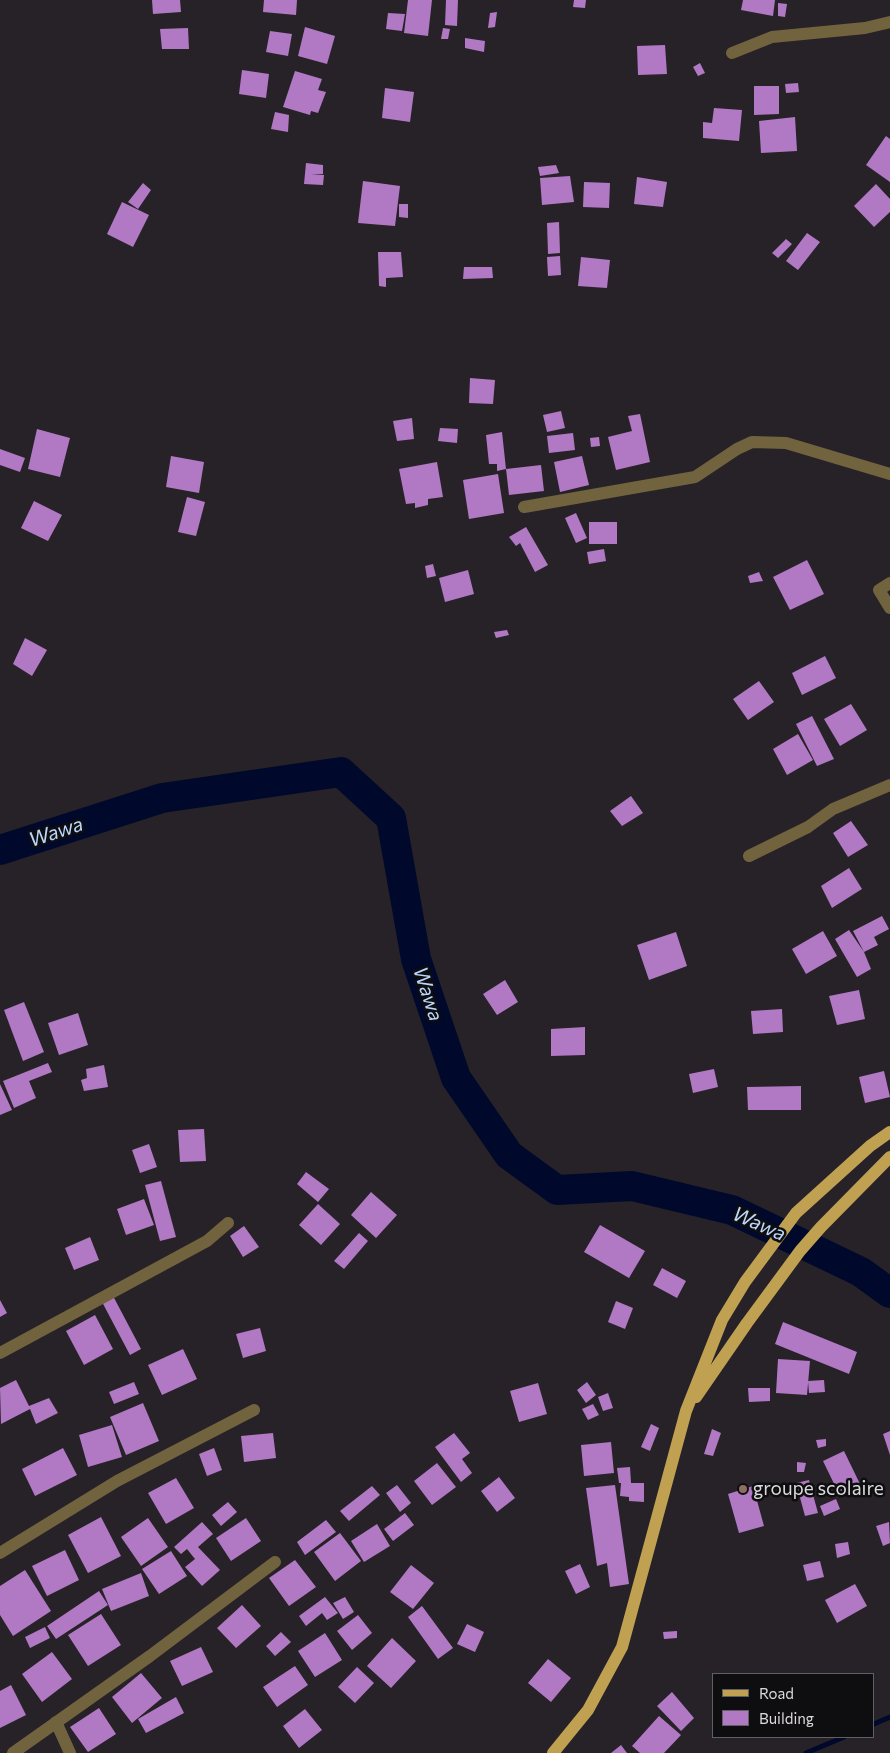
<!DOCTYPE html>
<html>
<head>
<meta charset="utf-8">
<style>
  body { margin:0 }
  #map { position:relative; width:890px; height:1753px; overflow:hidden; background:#272228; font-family:Commissioner,sans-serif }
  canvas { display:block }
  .legend { position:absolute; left:712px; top:1673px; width:162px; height:65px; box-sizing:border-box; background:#0e0d0f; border:1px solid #615f62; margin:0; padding:6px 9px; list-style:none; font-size:15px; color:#dddade }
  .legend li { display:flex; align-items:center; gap:10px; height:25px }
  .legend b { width:25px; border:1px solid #615f62 }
</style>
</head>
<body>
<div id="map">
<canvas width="890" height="1753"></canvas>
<ul class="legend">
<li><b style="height:6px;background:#c0a152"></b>Road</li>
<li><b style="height:14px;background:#b179c4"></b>Building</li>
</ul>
</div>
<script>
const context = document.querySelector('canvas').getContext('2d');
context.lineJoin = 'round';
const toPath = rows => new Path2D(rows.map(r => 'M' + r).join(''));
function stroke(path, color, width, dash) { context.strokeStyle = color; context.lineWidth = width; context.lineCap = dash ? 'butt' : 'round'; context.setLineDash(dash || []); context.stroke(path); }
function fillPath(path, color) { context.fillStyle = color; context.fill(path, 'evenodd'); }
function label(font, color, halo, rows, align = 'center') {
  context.font = font + ' Commissioner,sans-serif'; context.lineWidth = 5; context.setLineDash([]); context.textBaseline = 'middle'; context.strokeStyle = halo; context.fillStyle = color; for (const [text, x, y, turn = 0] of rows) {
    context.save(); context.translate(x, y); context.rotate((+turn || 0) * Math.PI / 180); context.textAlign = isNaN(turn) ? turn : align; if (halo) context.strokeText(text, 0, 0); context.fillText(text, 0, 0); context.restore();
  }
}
stroke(toPath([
  [874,1724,890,1717],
  [806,1753,844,1737]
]), '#00092b', 5);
stroke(toPath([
  [0,850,162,798,341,772,391,818,416,959,456,1078,509,1155,557,1190,632,1186,732,1210,861,1272,890,1293]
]), '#00092b', 30);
fillPath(toPath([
  [152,0,180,0,181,12,153,14],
  [264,0,297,0,296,15,263,12],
  [408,0,432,0,428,36,404,33],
  [446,0,458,0,457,26,445,25],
  [574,0,586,0,585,8,573,7],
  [743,0,775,0,773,16,741,10],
  [778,3,787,4,785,17,778,16],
  [497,12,495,27,488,28,490,13],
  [388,13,405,14,402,31,386,29],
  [305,27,335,36,327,64,298,56],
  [188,28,189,49,162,49,160,29],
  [443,28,450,29,448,39,441,39],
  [270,31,292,34,288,56,266,52],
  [465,38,485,41,484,52,465,48],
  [665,45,667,74,638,75,637,46],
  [700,63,705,73,698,76,693,67],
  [242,70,269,74,266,98,239,94],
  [295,71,322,79,318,90,326,92,318,113,311,111,310,115,283,107],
  [798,83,799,92,786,93,785,84],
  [754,86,779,86,779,114,754,115],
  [385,88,414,92,410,122,382,118],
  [714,108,742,110,739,141,703,138,703,122,712,123],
  [275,112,289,115,288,132,271,129],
  [795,117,797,151,761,153,759,121],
  [886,136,890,139,890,182,866,165],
  [306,163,323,165,323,174,311,174,324,175,323,185,304,184],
  [556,165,559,173,540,176,538,167],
  [570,176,574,202,542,205,540,178],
  [637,177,667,182,663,207,634,204],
  [363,181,400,186,395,226,358,223],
  [584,182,610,183,609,208,583,207],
  [143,183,151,190,138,209,128,202],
  [876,184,890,199,890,212,874,227,854,206],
  [122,202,149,215,133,247,107,234],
  [399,204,408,204,408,218,399,217],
  [559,222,560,253,548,254,547,223],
  [807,233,820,242,798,270,786,261],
  [786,239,792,244,778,258,772,253],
  [378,252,401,252,403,277,386,278,386,287,379,286],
  [560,256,561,275,548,276,547,257],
  [581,257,610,260,607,288,578,286],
  [464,267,492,267,493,278,463,279],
  [470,378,495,380,493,404,469,403],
  [561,411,565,428,547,432,543,415],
  [640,414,650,462,616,470,608,437,632,431,628,416],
  [412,418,414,439,397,441,393,421],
  [440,428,458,429,457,443,438,441],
  [37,429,70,438,60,477,28,469],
  [502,432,506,469,541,465,544,491,509,495,506,469,497,471,497,464,489,464,486,435],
  [573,433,575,450,549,453,547,436],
  [599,437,600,446,591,447,590,438],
  [0,449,25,458,20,472,0,465],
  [171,456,204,462,199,493,166,487],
  [582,456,589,485,560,492,554,462],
  [437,462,443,497,428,499,428,505,415,508,415,503,406,504,399,469],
  [498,474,504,513,469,519,463,480],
  [187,497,205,502,196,536,178,532],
  [34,501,62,515,48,541,21,528],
  [576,513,587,538,576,543,565,518],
  [589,522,617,522,617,544,589,544],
  [526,527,548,565,535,572,520,543,516,546,509,537],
  [604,549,606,561,589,564,587,552],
  [807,560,824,594,790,610,773,577],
  [433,564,436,576,427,578,425,566],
  [468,570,474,594,445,602,439,578],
  [759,572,763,581,750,583,748,576],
  [507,630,509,635,496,638,494,632],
  [25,638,47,650,32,676,13,664],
  [825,656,836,678,802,695,792,673],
  [759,681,774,702,748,720,733,699],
  [851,704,867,730,840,746,824,719],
  [812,716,834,759,817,766,796,724],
  [798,734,813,760,787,775,773,749],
  [631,796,643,813,622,826,610,811],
  [851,821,868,845,848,857,833,833],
  [849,868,862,889,832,908,821,886],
  [882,916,889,929,874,937,878,945,864,952,853,931],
  [849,930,864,952,871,969,857,977,835,939],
  [823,931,837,956,806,974,792,949],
  [676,932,687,966,649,980,637,945],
  [505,980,518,1002,497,1015,483,994],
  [859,990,865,1019,837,1025,829,996],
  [24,1002,44,1052,23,1061,4,1010],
  [782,1009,783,1032,753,1034,751,1011],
  [78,1013,88,1045,59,1055,48,1023],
  [585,1027,585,1055,551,1056,551,1029],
  [48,1063,52,1072,29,1081,36,1098,14,1108,3,1081],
  [104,1065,108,1087,84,1091,81,1080,87,1078,86,1069],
  [714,1069,718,1087,693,1093,689,1074],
  [884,1071,890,1097,865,1103,859,1077],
  [0,1084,12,1110,0,1115],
  [801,1086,801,1110,748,1110,747,1087],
  [204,1129,206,1161,180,1162,178,1130],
  [149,1144,157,1167,140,1173,132,1150],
  [306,1172,329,1189,318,1202,297,1184],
  [161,1181,176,1237,160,1241,145,1185],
  [371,1192,397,1215,376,1238,351,1215],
  [144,1199,154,1225,126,1235,117,1209],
  [318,1204,340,1224,321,1245,299,1225],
  [600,1225,645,1251,629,1278,584,1252],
  [244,1226,259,1247,243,1257,230,1236],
  [359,1233,368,1241,344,1269,334,1261],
  [90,1237,99,1260,74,1270,65,1248],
  [662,1268,686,1281,677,1298,653,1285],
  [112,1294,141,1349,130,1355,101,1300],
  [0,1300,7,1313,0,1317],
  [616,1301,633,1308,625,1329,608,1322],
  [95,1315,113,1349,84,1365,66,1331],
  [783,1322,857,1352,849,1374,775,1344],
  [260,1328,266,1351,243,1358,236,1334],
  [183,1349,197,1379,162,1395,148,1365],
  [778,1359,810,1361,807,1395,776,1393],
  [16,1380,29,1406,49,1398,58,1413,36,1424,30,1409,1,1424,0,1388],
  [824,1380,825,1392,809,1393,808,1381],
  [134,1382,139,1394,114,1404,109,1392],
  [587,1382,596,1395,586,1403,577,1390],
  [538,1383,547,1414,519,1422,510,1391],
  [748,1388,770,1388,770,1401,749,1402],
  [608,1393,613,1408,603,1411,598,1397],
  [143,1403,159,1441,126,1455,110,1417],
  [593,1404,599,1415,588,1420,582,1409],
  [651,1424,659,1428,650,1451,641,1447],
  [112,1425,122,1457,88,1467,79,1435],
  [712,1429,721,1433,713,1456,704,1454],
  [890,1431,890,1455,883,1434],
  [273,1433,276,1458,244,1462,241,1436],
  [454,1433,470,1453,462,1459,472,1473,461,1482,435,1447],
  [826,1439,826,1446,818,1448,816,1440],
  [611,1442,614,1473,584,1476,581,1445],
  [63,1448,77,1475,35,1496,22,1469],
  [214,1448,222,1470,207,1476,199,1454],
  [844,1451,860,1484,839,1494,823,1461],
  [797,1462,806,1463,804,1472,797,1472],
  [437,1463,456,1487,432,1505,414,1481],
  [630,1467,631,1483,644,1483,644,1502,629,1501,629,1497,620,1496,621,1483,619,1483,617,1468],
  [499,1477,515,1498,497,1512,481,1491],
  [176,1478,194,1508,166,1524,148,1493],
  [809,1480,818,1513,805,1516,796,1483],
  [397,1485,411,1503,400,1512,386,1493],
  [615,1485,629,1584,610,1587,607,1563,597,1566,586,1488],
  [372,1486,380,1495,349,1521,340,1511],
  [753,1486,764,1526,739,1533,728,1494],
  [836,1499,840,1509,824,1516,820,1506],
  [228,1502,237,1512,221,1526,212,1515],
  [405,1513,414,1525,393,1541,384,1529],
  [101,1517,121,1556,88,1573,68,1535],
  [148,1518,168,1547,141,1566,121,1537],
  [246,1518,261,1541,231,1561,216,1538],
  [326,1520,336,1532,305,1555,297,1542],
  [202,1522,213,1534,198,1547,220,1570,202,1586,185,1567,195,1559,187,1549,181,1554,174,1547],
  [889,1522,890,1543,883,1546,876,1526],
  [377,1524,390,1546,364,1562,351,1541],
  [340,1533,361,1561,335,1581,314,1552],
  [848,1542,850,1554,837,1558,835,1544],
  [65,1550,79,1580,47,1596,32,1566],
  [171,1551,187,1576,159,1594,142,1569],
  [295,1560,316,1587,289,1606,269,1578],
  [820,1561,824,1577,807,1581,803,1565],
  [580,1564,590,1587,576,1594,565,1571],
  [411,1565,434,1583,413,1609,390,1592],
  [25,1570,51,1611,13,1636,0,1615,0,1586],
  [141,1573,149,1596,111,1611,102,1589],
  [855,1584,867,1606,837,1623,825,1600],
  [99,1591,108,1605,56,1639,47,1626],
  [325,1597,338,1613,327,1620,322,1613,306,1626,299,1616],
  [345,1597,354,1612,343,1619,333,1603],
  [242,1605,261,1626,236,1648,217,1628],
  [422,1606,453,1648,438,1659,408,1617],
  [101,1614,121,1645,88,1666,68,1635],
  [358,1615,372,1633,352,1650,337,1631],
  [467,1624,484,1632,475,1652,457,1644],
  [45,1627,50,1638,30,1648,25,1637],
  [677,1631,677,1638,664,1639,663,1632],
  [281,1632,291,1642,275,1656,266,1646],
  [325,1633,342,1660,315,1677,298,1651],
  [392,1638,416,1661,391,1688,367,1666],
  [201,1647,213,1672,182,1686,170,1661],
  [52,1652,72,1679,42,1702,22,1674],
  [548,1659,571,1678,551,1702,528,1683],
  [295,1666,308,1685,277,1707,263,1687],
  [357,1667,374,1683,355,1703,338,1687],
  [141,1673,162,1698,132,1723,112,1697],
  [11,1685,26,1715,0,1728,0,1691],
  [672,1692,694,1718,681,1731,657,1706],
  [176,1697,184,1713,146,1733,138,1719],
  [99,1708,116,1734,88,1752,70,1727],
  [305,1709,322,1730,299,1748,283,1726],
  [659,1716,681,1735,664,1753,640,1753,632,1746],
  [621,1745,627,1753,611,1753]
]), '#b179c4');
stroke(toPath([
  [732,53,772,37,865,28,890,22],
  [524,507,695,477,737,449,752,442,786,443,890,474],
  [890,583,879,590,890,608],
  [749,856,808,827,833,809,890,785],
  [0,1353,207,1241,228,1223],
  [0,1553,117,1481,254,1410],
  [56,1722,70,1753],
  [13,1753,150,1656,275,1562]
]), '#72633f', 12);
stroke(toPath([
  [696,1397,747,1323,800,1251,821,1227,890,1157],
  [553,1753,588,1710,622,1647,686,1411,722,1320,745,1282,796,1213,870,1146,890,1132]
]), '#c0a152', 12);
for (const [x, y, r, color] of [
  [743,1489,5,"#8d6e63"]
]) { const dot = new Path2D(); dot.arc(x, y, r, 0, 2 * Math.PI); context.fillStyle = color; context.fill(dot); stroke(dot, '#0e0d0f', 2); }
label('19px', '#dddade', '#0e0d0f', [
  ["groupe scolaire",753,1489]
], 'left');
label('italic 20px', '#bbd7fd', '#0e0d0f', [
  ["Wawa",56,832,-18],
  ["Wawa",428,994,72],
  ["Wawa",759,1224,24]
]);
</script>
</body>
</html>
